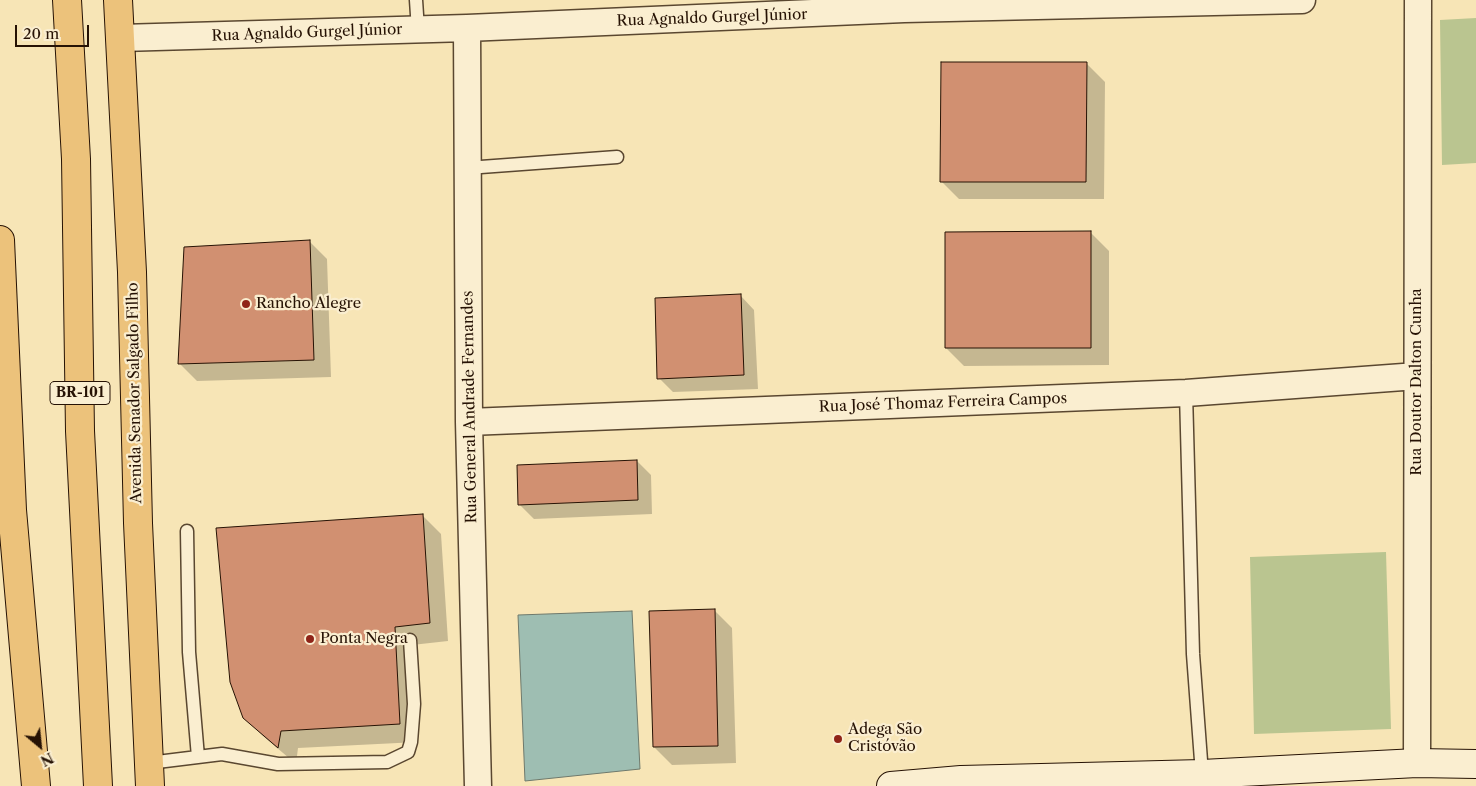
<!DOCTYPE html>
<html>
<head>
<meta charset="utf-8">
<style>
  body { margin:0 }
  #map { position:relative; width:1476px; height:786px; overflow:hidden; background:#f7e5b6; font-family:"Libre Caslon Text",serif }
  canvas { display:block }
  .north { position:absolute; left:15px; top:721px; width:50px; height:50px; -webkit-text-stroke:4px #faeed0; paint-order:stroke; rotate:152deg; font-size:14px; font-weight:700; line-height:20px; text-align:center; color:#261204 }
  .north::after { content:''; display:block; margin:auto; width:18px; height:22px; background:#261204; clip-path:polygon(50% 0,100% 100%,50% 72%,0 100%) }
  .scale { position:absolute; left:15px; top:25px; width:74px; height:22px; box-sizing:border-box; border:2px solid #261204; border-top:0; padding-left:6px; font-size:15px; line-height:18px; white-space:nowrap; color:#261204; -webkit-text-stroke:4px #faeed0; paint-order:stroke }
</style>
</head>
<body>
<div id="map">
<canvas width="1476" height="786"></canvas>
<div class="north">N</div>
<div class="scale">20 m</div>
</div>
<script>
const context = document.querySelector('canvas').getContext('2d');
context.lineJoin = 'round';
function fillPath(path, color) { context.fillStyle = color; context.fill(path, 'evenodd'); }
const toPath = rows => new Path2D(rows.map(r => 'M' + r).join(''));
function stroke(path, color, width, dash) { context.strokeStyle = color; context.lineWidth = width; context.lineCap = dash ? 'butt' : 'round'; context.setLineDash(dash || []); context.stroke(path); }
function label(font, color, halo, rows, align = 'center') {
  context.font = font + ' "Libre Caslon Text",serif'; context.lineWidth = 4.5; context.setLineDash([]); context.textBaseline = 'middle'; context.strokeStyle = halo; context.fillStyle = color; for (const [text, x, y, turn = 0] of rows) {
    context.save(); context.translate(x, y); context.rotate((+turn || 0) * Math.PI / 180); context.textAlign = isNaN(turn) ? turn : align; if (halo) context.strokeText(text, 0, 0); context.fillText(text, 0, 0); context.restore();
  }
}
fillPath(toPath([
  [1476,18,1476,163,1442,165,1440,20],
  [1386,552,1391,729,1254,734,1250,557]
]), '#bac590');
const water = toPath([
  [632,611,640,769,525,781,518,615,632,611]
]);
fillPath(water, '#9ebeb2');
stroke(water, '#6e796c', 1);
fillPath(toPath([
  [1087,64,1105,82,1104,199,959,199,941,181],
  [1091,233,1109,251,1109,365,964,366,946,348],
  [309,241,327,259,331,377,197,381,179,363],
  [740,295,754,310,758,389,673,392,659,378],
  [637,461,651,475,652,514,534,519,520,505],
  [423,516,441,534,448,641,412,645,418,742,298,748,296,764,263,736,244,717],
  [714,610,732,628,736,763,672,765,654,747]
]), '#0003');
const building = toPath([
  [941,62,1087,62,1086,182,940,182,941,62],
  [1091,231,1091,348,945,348,945,232,1091,231],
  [310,240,314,360,178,364,184,247,310,240],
  [741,294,744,375,657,379,655,298,741,294],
  [637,460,638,500,518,505,517,465,637,460],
  [423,514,430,623,395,627,400,724,281,731,278,748,243,718,230,682,216,528,423,514],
  [715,609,718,746,653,747,649,611,715,609]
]);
fillPath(building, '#d19071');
stroke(building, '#261204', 1);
const service = toPath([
  [416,0,418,30],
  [467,168,617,157],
  [1186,393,1193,654,1202,774],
  [187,531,189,652,198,757],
  [149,763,222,754,278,764,387,762,408,752,411,742,414,704,410,640]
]);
const minor = toPath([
  [467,28,469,422,478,786],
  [121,38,467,28,904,9,1302,0],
  [469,422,1186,393,1417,376],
  [1417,763,1418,0]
]);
const secondary = toPath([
  [891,786,961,780,1202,774,1417,763,1476,764]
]);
const primary = toPath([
  [118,0,132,272,138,523,150,786]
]);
const trunk = toPath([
  [67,0,76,159,80,431,98,786],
  [0,240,12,510,36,786]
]);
stroke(service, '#5a4730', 15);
stroke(minor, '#5a4730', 29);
stroke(secondary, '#261204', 30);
stroke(primary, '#261204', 30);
stroke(trunk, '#261204', 30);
stroke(service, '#faeed0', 12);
stroke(minor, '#faeed0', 26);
stroke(secondary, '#faeed0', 28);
stroke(primary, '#ecc27b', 28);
stroke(trunk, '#ecc27b', 28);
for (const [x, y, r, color] of [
  [246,304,5,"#8f2418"],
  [310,639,5,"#8f2418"],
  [838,739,5,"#8f2418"]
]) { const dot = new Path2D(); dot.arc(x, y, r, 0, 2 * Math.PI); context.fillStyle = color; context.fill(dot); stroke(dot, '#faeed0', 2); }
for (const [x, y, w] of [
  [80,393,60]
]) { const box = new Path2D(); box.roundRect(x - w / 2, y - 11.5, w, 23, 4); context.fillStyle = '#faeed0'; context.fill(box); stroke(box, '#261204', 1); }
label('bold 14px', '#261204', null, [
  ["BR-101",80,393]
]);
label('15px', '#261204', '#faeed0', [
  ["Rua Agnaldo Gurgel Júnior",712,18,-2],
  ["Rua Agnaldo Gurgel Júnior",307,33,-2],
  ["Rua Doutor Dalton Cunha",1417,382,-90],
  ["Avenida Senador Salgado Filho",135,393,-91],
  ["Rua José Thomaz Ferreira Campos",943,403,-2],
  ["Rua General Andrade Fernandes",470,407,-91]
]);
label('15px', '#261204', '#faeed0', [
  ["Rancho Alegre",256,304],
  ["Ponta Negra",320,639],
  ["Adega São",848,730],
  ["Cristóvão",848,747]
], 'left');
</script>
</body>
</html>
